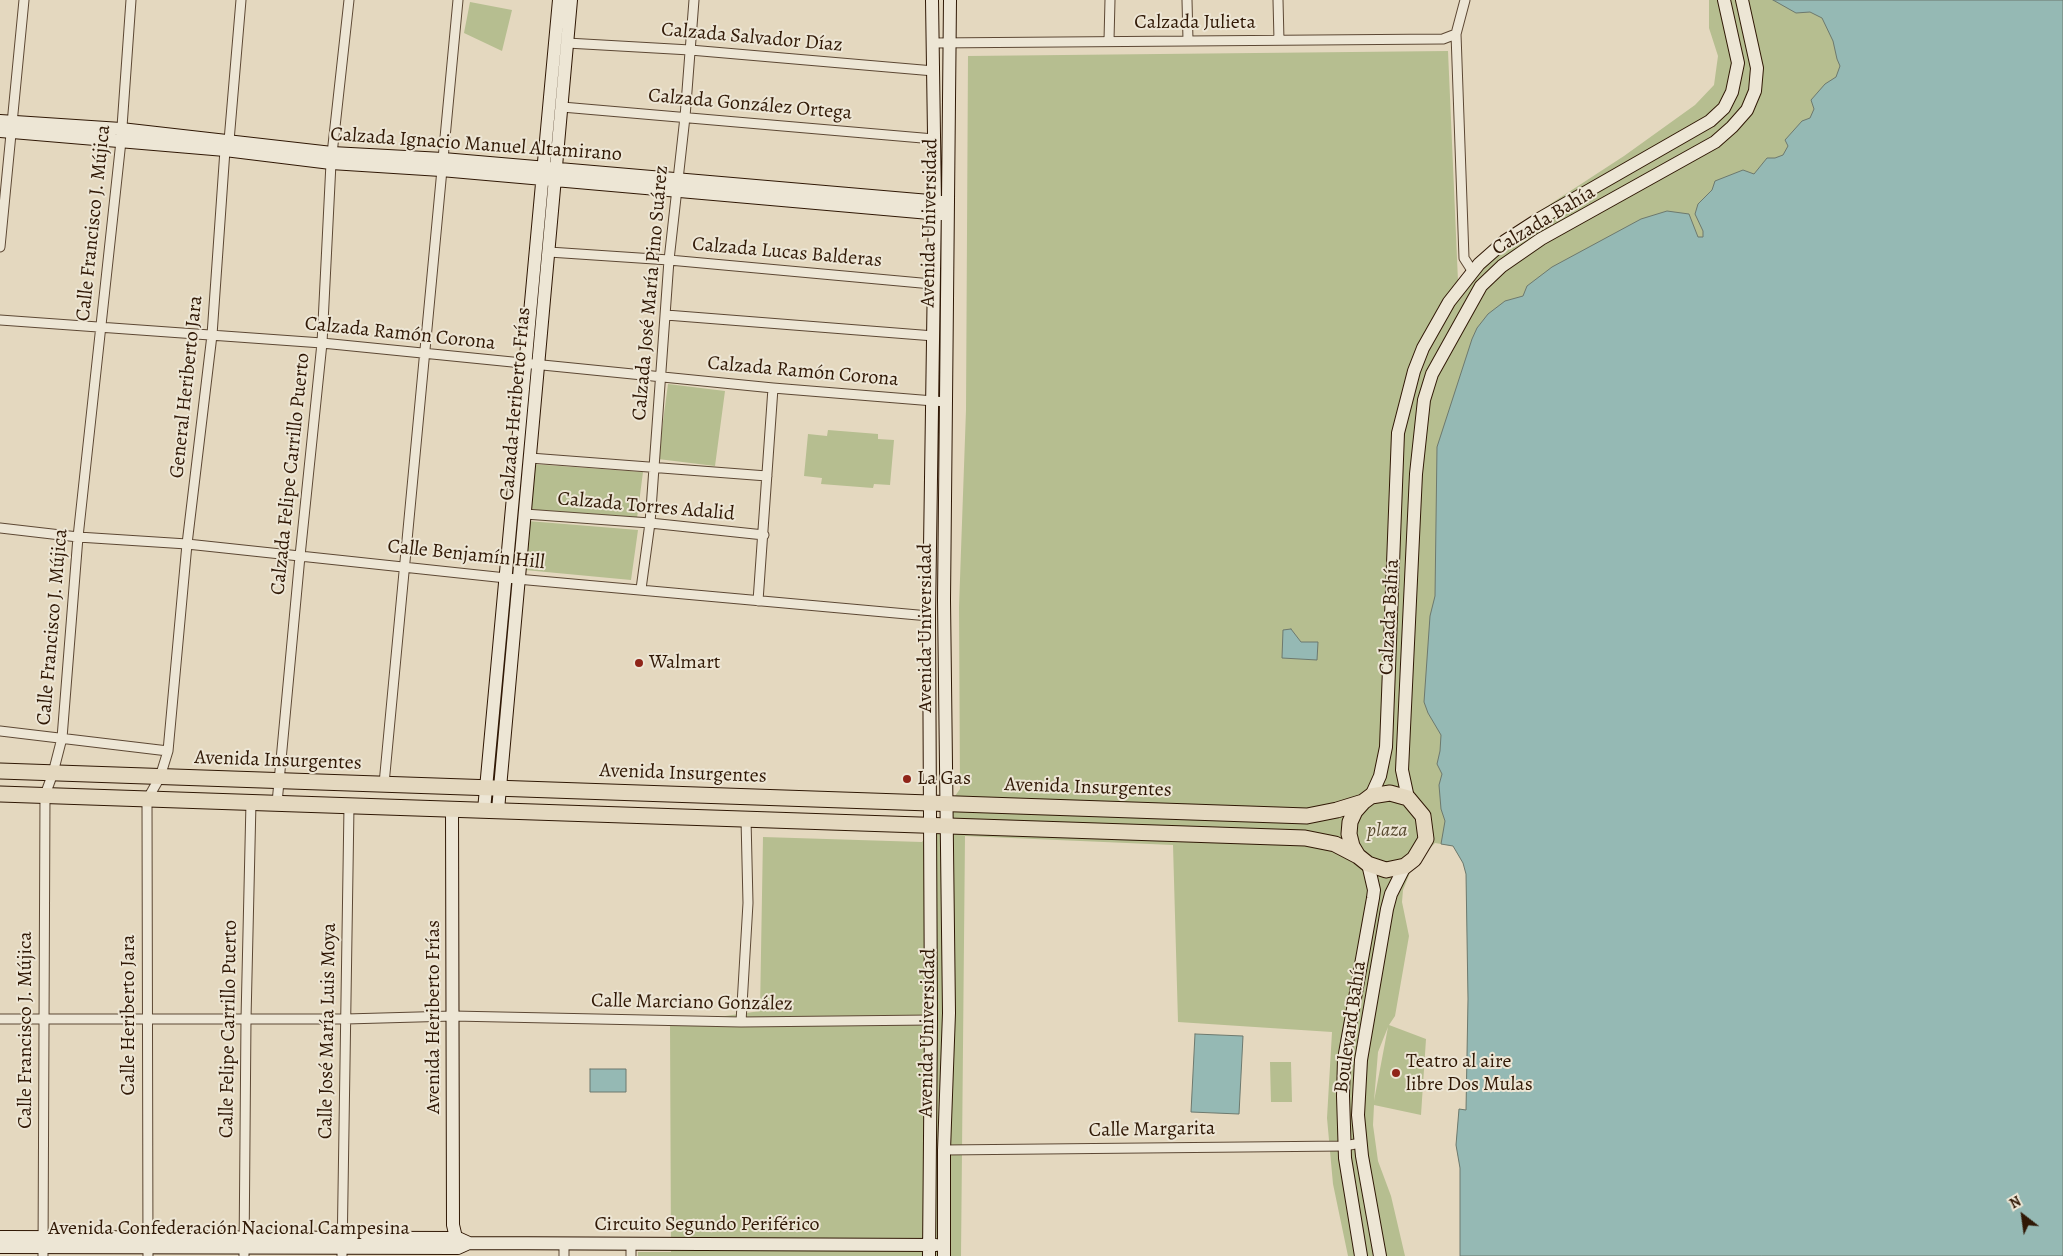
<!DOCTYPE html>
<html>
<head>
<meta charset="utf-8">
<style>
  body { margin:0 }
  #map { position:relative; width:2063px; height:1256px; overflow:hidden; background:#e4d8bf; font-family:Alegreya,serif }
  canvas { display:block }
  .north { position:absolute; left:1998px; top:1191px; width:50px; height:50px; -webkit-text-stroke:4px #ede6d5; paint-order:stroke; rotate:330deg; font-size:14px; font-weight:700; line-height:20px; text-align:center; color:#301805 }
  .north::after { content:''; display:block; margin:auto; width:18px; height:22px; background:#301805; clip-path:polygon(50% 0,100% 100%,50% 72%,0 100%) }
</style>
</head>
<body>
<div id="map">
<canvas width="2063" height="1256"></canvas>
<div class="north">N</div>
</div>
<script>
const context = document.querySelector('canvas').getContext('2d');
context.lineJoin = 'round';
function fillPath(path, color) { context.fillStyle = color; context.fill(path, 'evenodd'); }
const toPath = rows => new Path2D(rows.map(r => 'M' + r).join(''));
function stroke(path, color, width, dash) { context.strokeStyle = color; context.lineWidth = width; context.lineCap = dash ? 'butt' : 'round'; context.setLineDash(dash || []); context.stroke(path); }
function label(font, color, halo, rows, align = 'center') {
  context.font = font + ' Alegreya,serif'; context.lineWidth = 4; context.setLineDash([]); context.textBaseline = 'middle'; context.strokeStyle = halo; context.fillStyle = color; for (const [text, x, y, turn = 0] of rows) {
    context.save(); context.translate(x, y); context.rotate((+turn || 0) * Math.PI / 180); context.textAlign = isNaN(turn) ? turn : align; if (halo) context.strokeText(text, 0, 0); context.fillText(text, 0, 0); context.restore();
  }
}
fillPath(toPath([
  [1709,0,2063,0,2063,1256,1460,1256,1460,1168,1456,1145,1459,1109,1466,1110,1468,999,1466,874,1463,863,1453,846,1435,843,1413,865,1403,890,1402,902,1409,936,1395,1016,1389,1025,1426,1039,1421,1115,1374,1105,1373,1125,1378,1161,1391,1196,1405,1256,1348,1256,1333,1184,1327,1118,1332,1032,1178,1022,1173,845,965,836,961,1256,638,1256,638,1252,671,1252,670,1024,760,1011,763,837,922,842,960,789,959,607,966,410,968,56,1448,51,1458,281,1512,229,1624,156,1695,105,1714,85,1718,56,1709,28],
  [1388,1027,1374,1101,1378,1052],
  [470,2,512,10,502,51,464,33],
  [668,384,725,391,715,466,658,459],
  [828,430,878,434,878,439,894,440,890,485,874,484,873,488,821,484,822,478,804,476,808,434,827,436],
  [532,464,643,472,636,526,528,513],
  [528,521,638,530,631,580,525,570],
  [1270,1062,1291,1062,1292,1102,1271,1102]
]), '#b6be90');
const water = toPath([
  [1773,0,2063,0,2063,1256,1460,1256,1460,1168,1456,1145,1459,1109,1466,1110,1468,999,1466,874,1463,863,1453,846,1441,844,1445,821,1441,809,1439,785,1442,774,1437,764,1440,751,1441,735,1428,713,1424,702,1430,616,1435,596,1437,447,1472,339,1477,328,1488,314,1505,301,1523,296,1527,286,1552,267,1641,219,1667,211,1689,214,1698,237,1703,237,1703,231,1695,214,1698,204,1712,190,1715,181,1743,170,1754,174,1767,158,1775,158,1783,155,1788,146,1785,140,1802,121,1810,118,1814,109,1811,100,1825,84,1836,77,1840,66,1837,59,1833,41,1822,18,1810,12,1796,13,1773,0],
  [1291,629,1301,642,1318,642,1317,660,1282,658,1283,630,1291,629],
  [1195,1034,1243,1036,1239,1114,1191,1112,1195,1034],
  [590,1069,626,1069,626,1092,590,1092,590,1069]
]);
fillPath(water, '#95b9b4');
stroke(water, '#6d796e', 1);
const street = toPath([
  [1187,0,1188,40],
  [1278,0,1279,40],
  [1465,0,1456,34,1464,258,1473,272],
  [1109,40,1110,0],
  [567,43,690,50,934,71],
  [933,43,1443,39,1456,34],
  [562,107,934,139],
  [0,247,24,0],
  [549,252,669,260,932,284],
  [666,315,934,336],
  [0,320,322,343,773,388,946,402],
  [530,458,767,476],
  [525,514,650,523,764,535],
  [0,528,78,537,187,544,506,578,929,616],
  [641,589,650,523,669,260,685,117,694,0],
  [758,601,773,388],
  [0,731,168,751],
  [384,784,458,0],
  [277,803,300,556,322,343,331,163,349,0],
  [0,1019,346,1019,453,1016,741,1022,931,1020],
  [741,1022,748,903,746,819],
  [944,1150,1344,1146,1361,1143],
  [43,1256,45,795,53,773,62,738,78,537,121,141,131,0],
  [148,1256,147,800,160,777,168,751,187,544,212,335,225,150,229,141,241,0],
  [244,1256,246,1019,251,802],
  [342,1256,349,806],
  [564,1256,564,1243],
  [631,1256,631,1244]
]);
const secondary = toPath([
  [0,121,121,129,332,153,443,159,941,202],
  [0,131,225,150,331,163,441,170,941,214],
  [1371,796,1380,776,1386,747,1398,433,1414,371,1423,348,1449,302,1479,264,1505,241,1539,219,1710,121,1724,108,1732,92,1738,63,1724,0],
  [1408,798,1402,770,1416,474,1424,400,1432,374,1481,286,1502,266,1541,239,1715,142,1732,127,1747,110,1755,91,1757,68,1742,0],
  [452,809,453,1225,458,1246],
  [484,810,559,0],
  [498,810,571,0],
  [0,1237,458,1238,469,1243,936,1245],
  [0,1247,458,1248,469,1243],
  [929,1256,931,1020,929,616,935,202,932,0],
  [944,1256,944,1150,949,1013,944,600,950,0],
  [1361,1256,1345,1158,1343,1096,1344,1059,1373,898,1374,890,1368,864],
  [1380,1256,1362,1156,1358,1115,1361,1060,1387,909,1391,894,1405,866]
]);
const primary = toPath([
  [0,771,1307,816,1337,810,1363,802,1371,796,1390,793,1408,798,1423,816,1426,839,1414,859,1405,866,1386,870,1368,864,1358,856,1352,846,1349,834,1350,822,1355,811,1363,802],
  [0,794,1305,838,1335,844,1358,856]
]);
stroke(street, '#5d4834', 11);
stroke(secondary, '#301805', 14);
stroke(primary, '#301805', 17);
stroke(street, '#ede6d5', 9);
stroke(secondary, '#ede6d5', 12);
stroke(primary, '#e4d8bf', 15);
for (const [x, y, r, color] of [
  [639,663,5,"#8f2418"],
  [907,779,5,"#8f2418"],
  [1396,1073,5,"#8f2418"]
]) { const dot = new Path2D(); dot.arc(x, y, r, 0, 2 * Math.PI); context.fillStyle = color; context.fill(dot); stroke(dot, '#ede6d5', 2); }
label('20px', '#301805', '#ede6d5', [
  ["Calzada Julieta",1195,23],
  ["Calzada Salvador Díaz",752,38,5],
  ["Calzada González Ortega",750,105,5],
  ["Calzada Ignacio Manuel Altamirano",476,145,4],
  ["Calzada Bahía",1544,221,-31],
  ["Calle Francisco J. Mújica",94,223,-84],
  ["Avenida Universidad",930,223,-89],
  ["Calzada Lucas Balderas",787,253,5],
  ["Calzada José María Pino Suárez",651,293,-85],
  ["Calzada Ramón Corona",400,334,6],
  ["Calzada Ramón Corona",803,372,5],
  ["General Heriberto Jara",187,387,-84],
  ["Calzada Heriberto Frías",516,404,-85],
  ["Calzada Felipe Carrillo Puerto",291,474,-84],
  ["Calzada Torres Adalid",646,507,5],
  ["Calle Benjamín Hill",466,555,6],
  ["Calzada Bahía",1390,617,-87],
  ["Calle Francisco J. Mújica",53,627,-85],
  ["Avenida Universidad",926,628,-90],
  ["Avenida Insurgentes",278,761,2],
  ["Avenida Insurgentes",683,774,2],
  ["Avenida Insurgentes",1088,788,2],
  ["Calle Marciano González",692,1003,1],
  ["Calle Heriberto Jara",129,1015,-90],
  ["Avenida Heriberto Frías",434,1017,-90],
  ["Boulevard Bahía",1351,1027,-82],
  ["Calle Felipe Carrillo Puerto",229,1029,-89],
  ["Calle Francisco J. Mújica",26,1030,-90],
  ["Calle José María Luis Moya",328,1031,-89],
  ["Avenida Universidad",928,1033,-89],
  ["Calle Margarita",1152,1130,-1],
  ["Circuito Segundo Periférico",707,1225],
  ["Avenida Confederación Nacional Campesina",229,1229]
]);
label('20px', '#301805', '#ede6d5', [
  ["Walmart",649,663],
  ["La Gas",917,779],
  ["Teatro al aire",1406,1062],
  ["libre Dos Mulas",1406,1085]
], 'left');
label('italic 20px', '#584a2f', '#ede6d5', [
  ["plaza",1387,831]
]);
</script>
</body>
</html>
